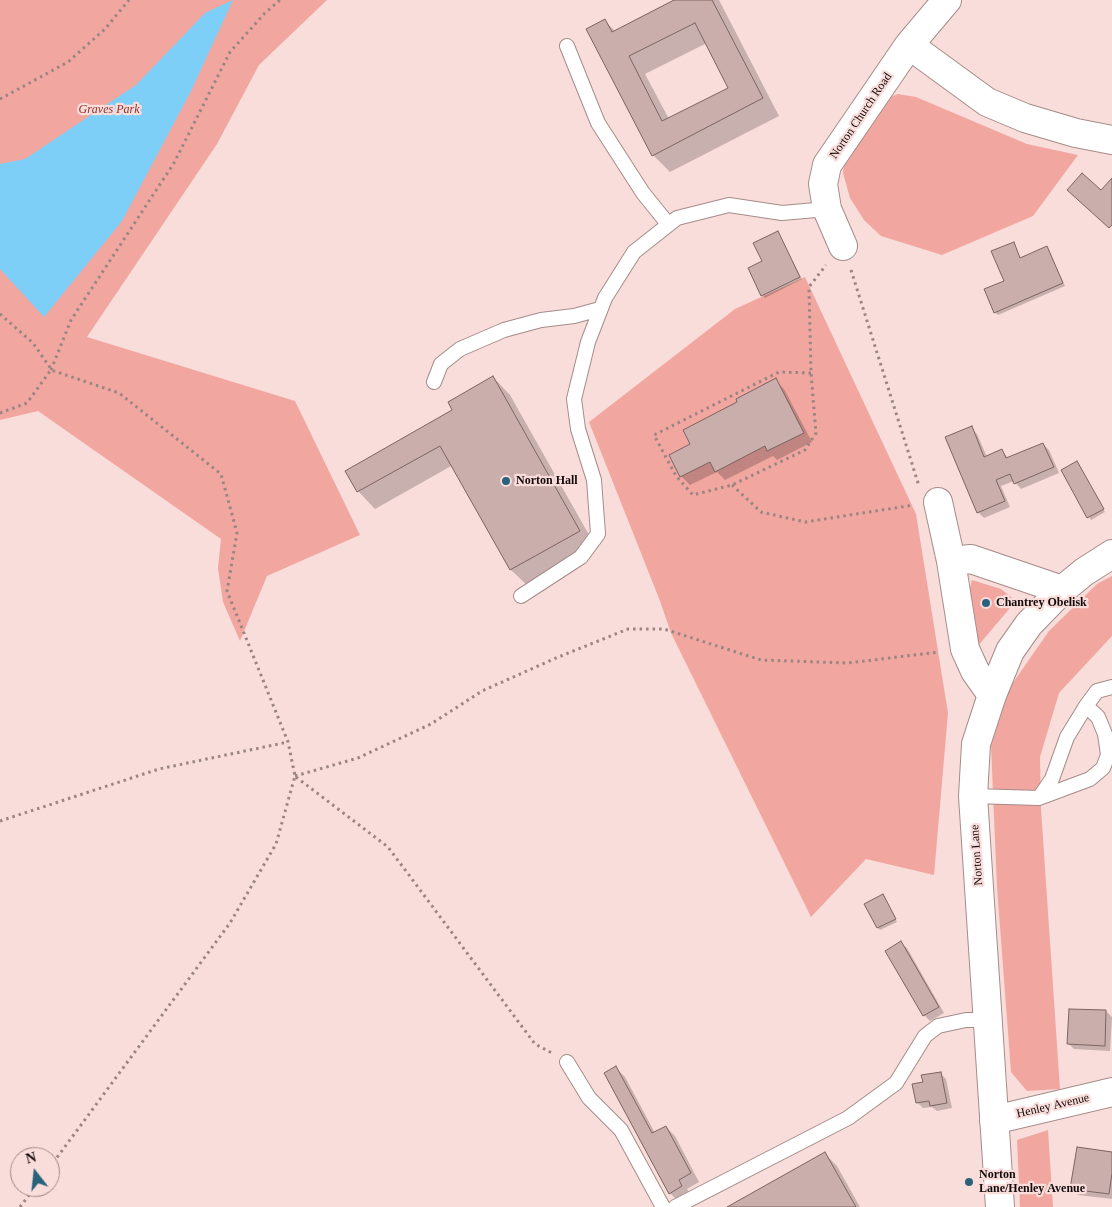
<!DOCTYPE html>
<html>
<head>
<meta charset="utf-8">
<style>
  body { margin:0 }
  #map { position:relative; width:1112px; height:1207px; overflow:hidden; background:#f9ddda; font-family:"Times New Roman",serif }
  canvas { display:block }
  .north { position:absolute; left:10px; top:1147px; width:50px; height:50px; box-sizing:border-box; background:#f9ddda; border:1px solid #9d8986; border-radius:50%; rotate:344deg; font-size:14px; font-weight:700; line-height:20px; text-align:center; color:#130a09 }
  .north::after { content:''; display:block; margin:auto; width:18px; height:22px; background:#2a627c; clip-path:polygon(50% 0,100% 100%,50% 72%,0 100%) }
</style>
</head>
<body>
<div id="map">
<canvas width="1112" height="1207"></canvas>
<div class="north">N</div>
</div>
<script>
const context = document.querySelector('canvas').getContext('2d');
context.lineJoin = 'round';
function fillPath(path, color) { context.fillStyle = color; context.fill(path, 'evenodd'); }
const toPath = rows => new Path2D(rows.map(r => 'M' + r).join(''));
function stroke(path, color, width, dash) { context.strokeStyle = color; context.lineWidth = width; context.lineCap = dash ? 'butt' : 'round'; context.setLineDash(dash || []); context.stroke(path); }
function label(font, color, halo, rows, align = 'center') {
  context.font = font + ' "Times New Roman",serif'; context.lineWidth = 4.5; context.setLineDash([]); context.textBaseline = 'middle'; context.strokeStyle = halo; context.fillStyle = color; for (const [text, x, y, turn = 0] of rows) {
    context.save(); context.translate(x, y); context.rotate((+turn || 0) * Math.PI / 180); context.textAlign = isNaN(turn) ? turn : align; if (halo) context.strokeText(text, 0, 0); context.fillText(text, 0, 0); context.restore();
  }
}
fillPath(toPath([
  [0,0,327,0,259,65,217,144,87,337,295,401,360,535,267,576,240,641,223,602,218,568,221,539,38,411,0,420],
  [898,94,916,97,1027,144,1078,155,1033,216,942,255,881,236,864,220,850,198,843,173,844,162,884,102,890,97],
  [805,277,916,514,948,713,934,875,866,859,811,917,671,633,660,601,589,422,735,309],
  [1112,576,1112,636,1059,693,1040,757,1041,809,1060,1089,1027,1091,1011,1072,997,887,991,746,1010,687,1049,631,1097,584],
  [972,580,1001,589,1016,601,977,647,966,603],
  [1048,1130,1053,1207,1020,1207,1017,1140]
]), '#f1a7a0');
fillPath(toPath([
  [233,0,191,91,122,221,44,317,0,269,0,164,25,159,136,85,205,13]
]), '#7ecff7');
fillPath(toPath([
  [676,0,719,0,779,116,670,172,653,155,605,21,616,32],
  [707,43,730,89,669,119,645,74],
  [778,233,802,279,765,298,762,295,763,262],
  [1013,243,1021,258,1047,247,1065,286,998,315,995,312,1006,281],
  [493,377,510,395,597,549,529,587,511,570,453,465,375,509,358,491],
  [775,380,784,389,812,442,777,460,773,456,725,480,717,472,690,485,681,476,692,445,739,403],
  [971,428,977,434,987,457,1002,451,1009,459,1043,444,1049,450,1059,473,1021,489,1014,481,1001,486,1010,507,984,518,978,512],
  [1077,462,1105,512,1091,520,1062,470],
  [883,896,897,922,880,930,878,928],
  [901,943,907,948,944,1013,930,1021,924,1015],
  [1106,1011,1112,1017,1110,1051,1074,1049,1068,1043],
  [616,1068,625,1077,655,1133,666,1127,675,1136,699,1182,687,1189,691,1195,679,1202,670,1193],
  [940,1073,946,1079,952,1108,937,1111,932,1107,923,1108,917,1102,924,1083],
  [1112,1153,1112,1199,1078,1195,1072,1189],
  [825,1154,837,1166,860,1207,730,1207]
]), '#0003');
const building = toPath([
  [674,0,712,0,763,98,652,156,586,29,605,19,612,32,674,0],
  [695,23,728,88,662,121,629,56,695,23],
  [1082,173,1101,190,1112,178,1112,225,1109,228,1067,190,1082,173],
  [778,231,800,277,761,296,748,268,762,261,753,243,778,231],
  [1014,242,1020,258,1047,246,1063,283,994,313,984,289,1004,281,991,251,1014,242],
  [493,376,580,531,510,570,440,446,357,492,345,471,452,410,448,402,493,376],
  [776,378,804,433,767,451,765,446,715,472,710,462,680,477,669,455,690,444,683,430,737,402,736,399,776,378],
  [972,426,984,457,1002,449,1006,458,1043,443,1054,467,1014,484,1010,474,996,480,1005,501,977,513,945,437,972,426],
  [1077,461,1104,509,1087,518,1061,470,1077,461],
  [883,894,896,919,877,928,864,904,883,894],
  [901,941,939,1007,923,1016,885,951,901,941],
  [1069,1009,1106,1010,1105,1046,1067,1044,1069,1009],
  [616,1066,652,1133,666,1126,691,1173,679,1180,682,1186,669,1194,604,1073,616,1066],
  [941,1072,947,1103,930,1106,929,1101,916,1103,912,1084,923,1082,921,1075,941,1072],
  [1077,1147,1112,1152,1112,1173,1109,1194,1070,1189,1077,1147],
  [825,1152,856,1207,727,1207,825,1152]
]);
fillPath(building, '#c9aeab');
stroke(building, '#7c6461', 1);
const service = toPath([
  [567,46,598,123,643,193,668,224],
  [434,382,441,364,460,349,504,330,541,320,574,316,600,309],
  [521,596,581,557,598,534,594,480,578,429,574,399,588,342,605,298,634,252,677,218,729,205,782,213,827,209],
  [973,796,1039,798,1052,779,1067,737,1086,706,1097,691,1112,687],
  [1039,798,1090,779,1103,768,1108,755,1105,734,1098,717,1086,706],
  [567,1062,589,1098,621,1130,663,1207],
  [675,1207,848,1118,896,1083,925,1036,938,1026,966,1020,988,1020]
]);
const minor = toPath([
  [909,45,987,102,1025,118,1076,133,1112,140],
  [843,246,827,209,823,184,827,165,909,45,947,0],
  [938,502,951,561,965,649,975,671,992,695],
  [951,561,971,559,1062,590],
  [994,1120,1112,1092]
]);
const tertiary = toPath([
  [1000,1207,973,796,976,744,992,695,1010,651,1029,624,1062,590,1084,572,1112,554]
]);
stroke(service, '#a58c89', 16);
stroke(minor, '#a58c89', 30);
stroke(tertiary, '#a58c89', 30);
stroke(toPath([
  [0,99,68,62,105,29,129,0],
  [851,270,919,486],
  [0,314,33,343,51,369],
  [51,370,71,320,174,163,230,52,265,13,280,0],
  [811,373,779,372,654,435,676,476,693,495,732,485,805,450,816,433,811,373,809,287,826,265],
  [0,413,27,403,51,370,119,393,221,474,237,533,227,591,288,742,295,776,276,844,230,923,50,1167],
  [732,485,761,512,805,522,914,505],
  [295,776,358,758,431,724,482,691,556,658,628,629,664,629,761,660,848,663,939,652],
  [296,777,388,847,535,1044,552,1053],
  [0,821,159,769,288,742],
  [20,1207,35,1187]
]), '#998582', 3, [2.5, 4]);
stroke(service, '#fff', 14);
stroke(minor, '#fff', 28);
stroke(tertiary, '#fff', 28);
for (const [x, y, r, color] of [
  [506,481,5,"#2a627c"],
  [986,603,5,"#2a627c"],
  [969,1182,5,"#2a627c"]
]) { const dot = new Path2D(); dot.arc(x, y, r, 0, 2 * Math.PI); context.fillStyle = color; context.fill(dot); stroke(dot, '#f9ddda', 2); }
label('italic 12px', '#8e312e', '#f9ddda', [
  ["Graves Park",109,110]
]);
label('12px', '#130a09', '#f9ddda', [
  ["Norton Church Road",861,116,-56],
  ["Norton Lane",977,855,-94],
  ["Henley Avenue",1053,1106,-13]
]);
label('bold 12px', '#130a09', '#f9ddda', [
  ["Norton Hall",516,481],
  ["Chantrey Obelisk",996,603],
  ["Norton",979,1175],
  ["Lane/Henley Avenue",979,1189]
], 'left');
</script>
</body>
</html>
